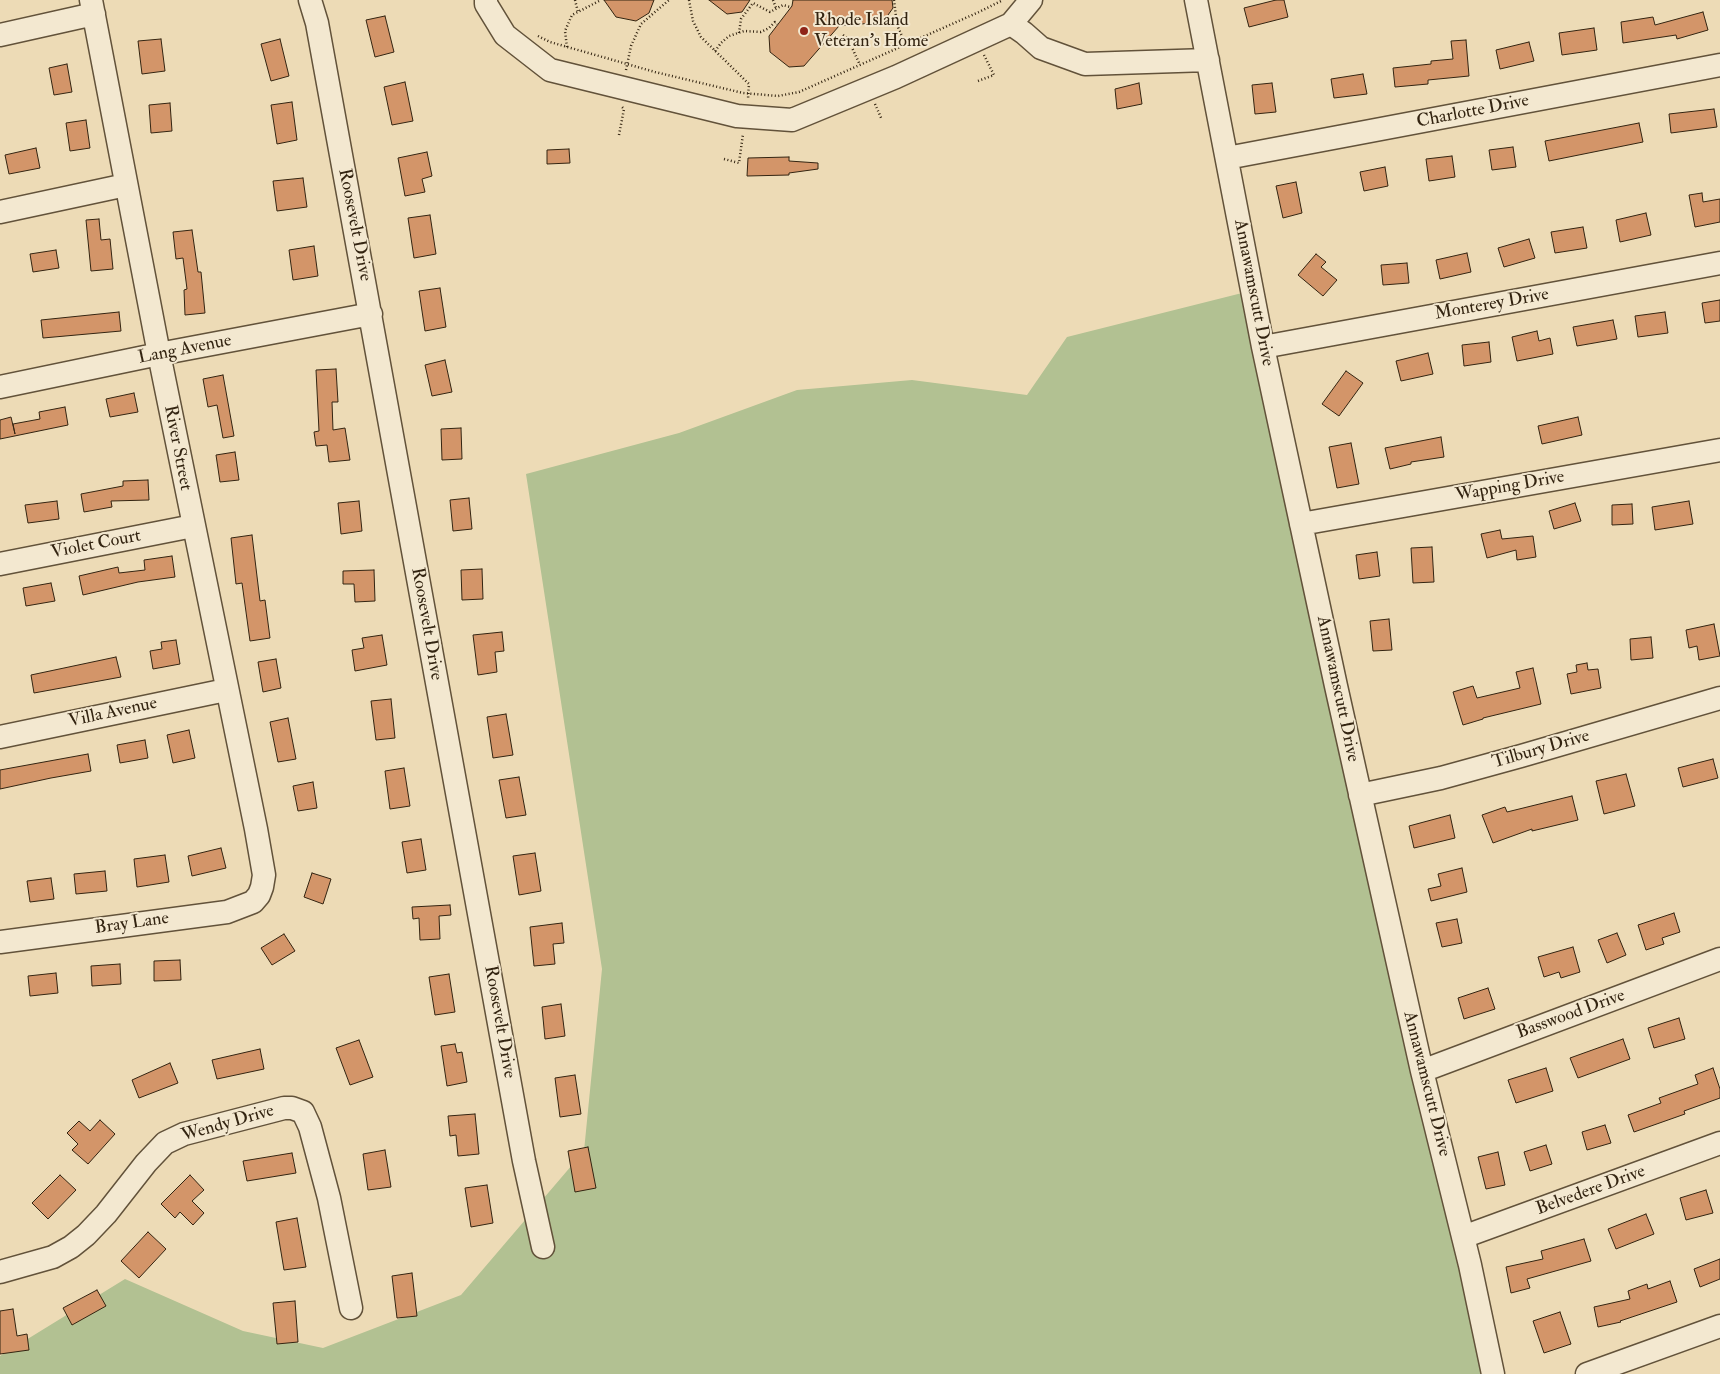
<!DOCTYPE html>
<html>
<head>
<meta charset="utf-8">
<style>
  body { margin:0 }
  canvas { display:block; background:#eddbb6 }
</style>
</head>
<body>
<canvas width="1720" height="1374"></canvas>
<script>
const context = document.querySelector('canvas').getContext('2d');
context.lineJoin = 'round';
function fillPath(path, color) { context.fillStyle = color; context.fill(path, 'evenodd'); }
const toPath = rows => new Path2D(rows.map(r => 'M' + r).join(''));
function stroke(path, color, width, dash) { context.strokeStyle = color; context.lineWidth = width; context.lineCap = dash ? 'butt' : 'round'; context.setLineDash(dash || []); context.stroke(path); }
function label(font, color, halo, rows, align = 'center') {
  context.font = font + ' "IM FELL Double Pica",serif'; context.lineWidth = 4; context.setLineDash([]); context.textBaseline = 'middle'; context.strokeStyle = halo; context.fillStyle = color; for (const [text, x, y, turn = 0] of rows) {
    context.save(); context.translate(x, y); context.rotate((+turn || 0) * Math.PI / 180); context.textAlign = isNaN(turn) ? turn : align; if (halo) context.strokeText(text, 0, 0); context.fillText(text, 0, 0); context.restore();
  }
}
fillPath(toPath([
  [1246,292,1486,1374,0,1374,0,1356,125,1279,243,1331,323,1348,461,1295,584,1151,602,969,526,474,679,433,797,390,912,380,1027,395,1067,337]
]), '#b2c192');
const building = toPath([
  [604,0,654,0,649,13,636,21,616,17,604,0],
  [709,0,750,0,742,12,727,14,709,0],
  [793,0,892,0,893,8,883,22,839,26,804,66,789,67,770,52,769,36,792,6,793,0],
  [1276,0,1284,0,1288,17,1249,27,1244,8,1276,0],
  [1703,12,1708,30,1677,39,1676,35,1623,43,1621,22,1653,17,1655,25,1703,12],
  [385,16,394,52,375,57,366,20,385,16],
  [1594,28,1597,50,1562,55,1559,33,1594,28],
  [161,39,165,71,142,74,138,41,161,39],
  [280,39,289,76,271,81,261,44,280,39],
  [1466,40,1469,76,1428,80,1428,84,1395,87,1393,68,1431,64,1431,61,1453,59,1451,41,1466,40],
  [1529,42,1534,61,1500,69,1496,50,1529,42],
  [67,64,72,92,54,95,49,68,67,64],
  [1363,74,1367,94,1334,98,1331,79,1363,74],
  [405,82,413,121,392,125,384,87,405,82],
  [1139,83,1142,104,1117,109,1115,89,1139,83],
  [1272,83,1276,112,1255,114,1252,85,1272,83],
  [292,102,297,140,277,144,271,105,292,102],
  [170,103,172,131,151,133,149,105,170,103],
  [1714,109,1717,127,1671,133,1669,114,1714,109],
  [86,120,90,148,70,151,66,123,86,120],
  [1639,123,1643,142,1549,161,1545,141,1639,123],
  [1513,147,1516,167,1492,170,1489,150,1513,147],
  [36,148,40,168,9,174,5,155,36,148],
  [569,149,570,163,547,164,547,150,569,149],
  [427,152,432,176,422,179,425,192,405,196,398,158,427,152],
  [1452,156,1455,177,1429,181,1426,159,1452,156],
  [789,157,789,161,818,163,818,169,789,173,789,175,747,176,748,158,789,157],
  [1385,167,1388,186,1364,191,1360,172,1385,167],
  [303,178,307,207,277,211,273,181,303,178],
  [1296,182,1302,213,1283,218,1276,186,1296,182],
  [1702,193,1703,202,1720,199,1720,222,1695,227,1689,195,1702,193],
  [1646,213,1651,235,1620,242,1616,220,1646,213],
  [430,215,436,254,414,258,408,218,430,215],
  [99,219,101,240,110,239,113,269,91,271,86,220,99,219],
  [1583,227,1587,248,1555,253,1551,232,1583,227],
  [192,230,198,272,201,272,205,313,185,315,184,290,187,289,183,258,176,259,173,232,192,230],
  [1529,239,1535,258,1504,267,1498,248,1529,239],
  [314,246,318,276,293,280,289,250,314,246],
  [56,250,59,268,33,272,30,254,56,250],
  [1467,253,1471,272,1440,279,1436,260,1467,253],
  [1316,254,1326,262,1321,267,1337,280,1323,296,1298,275,1316,254],
  [1407,263,1409,283,1383,285,1381,265,1407,263],
  [440,288,446,327,425,331,419,291,440,288],
  [1720,300,1720,321,1705,323,1702,303,1720,300],
  [119,312,121,331,43,338,41,320,119,312],
  [1665,312,1668,333,1638,337,1635,316,1665,312],
  [1613,320,1617,339,1577,346,1573,327,1613,320],
  [1537,331,1539,341,1550,338,1553,354,1517,361,1512,337,1537,331],
  [1489,342,1491,362,1464,366,1462,345,1489,342],
  [1428,353,1433,374,1401,381,1396,361,1428,353],
  [445,360,452,392,432,396,425,365,445,360],
  [336,369,338,402,332,402,333,430,345,428,350,460,329,462,327,445,316,446,314,432,319,431,316,370,336,369],
  [1346,371,1363,383,1339,416,1322,404,1346,371],
  [223,375,234,436,223,438,217,405,208,407,203,379,223,375],
  [134,393,138,412,110,417,106,399,134,393],
  [65,407,68,425,0,439,0,420,11,417,15,434,13,424,40,419,39,412,65,407],
  [1578,417,1582,435,1542,444,1538,426,1578,417],
  [461,428,462,459,442,460,441,429,461,428],
  [1441,437,1444,457,1411,462,1411,464,1390,469,1385,448,1441,437],
  [1351,443,1359,484,1337,488,1329,447,1351,443],
  [235,452,239,480,220,482,216,455,235,452],
  [148,480,149,500,111,501,112,507,84,512,81,494,123,486,123,481,148,480],
  [469,498,472,529,453,531,450,500,469,498],
  [57,501,59,519,28,523,25,505,57,501],
  [359,501,362,531,341,534,338,503,359,501],
  [1689,501,1693,524,1655,530,1652,507,1689,501],
  [1575,503,1581,521,1554,529,1549,511,1575,503],
  [1632,504,1633,524,1612,525,1612,505,1632,504],
  [1500,530,1502,539,1533,536,1536,557,1517,560,1516,550,1487,558,1481,534,1500,530],
  [252,535,260,601,265,600,270,638,250,641,242,583,236,584,231,538,252,535],
  [1432,547,1434,582,1413,583,1411,548,1432,547],
  [1377,552,1380,576,1359,579,1356,555,1377,552],
  [172,556,175,577,138,582,83,595,79,576,118,567,119,573,145,570,144,560,172,556],
  [482,569,483,599,462,600,461,570,482,569],
  [374,570,375,601,355,602,354,584,343,584,343,571,374,570],
  [51,583,55,601,26,606,23,588,51,583],
  [1389,619,1392,650,1373,651,1370,621,1389,619],
  [1714,624,1720,656,1699,660,1697,646,1689,648,1686,630,1714,624],
  [502,632,504,651,495,652,497,672,478,675,473,635,502,632],
  [382,635,387,665,355,671,352,650,364,648,362,638,382,635],
  [1651,637,1653,658,1631,660,1630,639,1651,637],
  [176,640,180,664,153,669,150,651,162,649,161,642,176,640],
  [116,657,121,677,34,693,31,675,116,657],
  [276,659,281,688,263,692,258,662,276,659],
  [1587,663,1588,670,1598,669,1601,688,1571,694,1567,674,1577,672,1576,665,1587,663],
  [1533,668,1541,704,1483,718,1483,719,1463,725,1453,692,1473,686,1477,698,1520,688,1516,672,1533,668],
  [391,699,395,738,376,740,371,701,391,699],
  [506,714,513,755,493,758,487,717,506,714],
  [288,718,296,759,278,762,270,722,288,718],
  [189,730,195,758,173,763,167,735,189,730],
  [145,740,148,758,120,763,117,745,145,740],
  [88,754,91,771,51,778,0,789,0,770,88,754],
  [1713,759,1718,778,1683,787,1678,768,1713,759],
  [404,768,410,806,390,809,385,771,404,768],
  [1626,774,1635,806,1604,814,1596,781,1626,774],
  [519,777,526,815,506,818,499,780,519,777],
  [313,782,317,808,298,811,293,786,313,782],
  [1572,796,1578,820,1532,831,1532,829,1493,843,1482,815,1505,807,1507,812,1572,796],
  [1450,815,1455,838,1414,848,1409,826,1450,815],
  [421,839,426,870,407,873,402,842,421,839],
  [221,848,226,868,192,876,188,856,221,848],
  [535,853,541,891,519,895,513,856,535,853],
  [165,855,169,882,137,887,134,859,165,855],
  [1462,868,1467,892,1431,901,1428,889,1441,886,1438,874,1462,868],
  [105,871,107,891,76,894,74,874,105,871],
  [312,873,331,879,323,904,304,897,312,873],
  [51,878,54,899,30,902,27,881,51,878],
  [450,905,451,915,439,916,440,939,420,940,419,918,413,919,412,907,450,905],
  [1674,913,1680,932,1662,938,1664,944,1646,950,1638,925,1674,913],
  [1457,919,1462,943,1442,947,1436,923,1457,919],
  [562,923,564,943,553,944,555,964,534,966,530,927,562,923],
  [1617,933,1626,955,1607,963,1598,940,1617,933],
  [284,934,295,951,272,965,261,948,284,934],
  [1573,947,1580,972,1561,978,1559,972,1544,977,1538,957,1573,947],
  [180,960,181,980,154,981,154,961,180,960],
  [120,964,121,984,92,986,91,966,120,964],
  [56,973,58,993,30,996,28,976,56,973],
  [449,974,455,1012,435,1015,429,977,449,974],
  [1488,988,1495,1009,1464,1019,1458,998,1488,988],
  [561,1004,565,1036,545,1039,542,1007,561,1004],
  [1679,1018,1685,1039,1654,1048,1648,1028,1679,1018],
  [1623,1039,1630,1059,1578,1078,1570,1058,1623,1039],
  [359,1040,373,1077,350,1085,336,1048,359,1040],
  [455,1044,457,1053,462,1052,467,1082,447,1086,441,1046,455,1044],
  [260,1049,264,1069,217,1079,212,1060,260,1049],
  [170,1063,178,1083,139,1098,132,1080,170,1063],
  [1546,1068,1553,1091,1516,1103,1508,1080,1546,1068],
  [1713,1068,1720,1089,1720,1098,1684,1111,1685,1114,1634,1132,1628,1115,1661,1103,1659,1098,1698,1084,1695,1075,1713,1068],
  [575,1075,581,1114,560,1117,555,1078,575,1075],
  [475,1114,479,1154,458,1156,456,1135,450,1136,448,1116,475,1114],
  [100,1120,115,1134,88,1164,72,1150,78,1144,67,1133,79,1121,90,1131,100,1120],
  [1605,1125,1611,1143,1587,1150,1582,1132,1605,1125],
  [1546,1145,1552,1164,1530,1171,1524,1152,1546,1145],
  [588,1147,596,1188,575,1192,568,1151,588,1147],
  [385,1150,391,1187,368,1190,363,1154,385,1150],
  [1498,1152,1505,1185,1486,1189,1478,1157,1498,1152],
  [292,1153,296,1173,247,1181,243,1161,292,1153],
  [60,1175,76,1190,48,1219,32,1203,60,1175],
  [190,1175,204,1190,192,1201,204,1213,193,1225,180,1212,175,1218,161,1204,190,1175],
  [487,1185,493,1223,471,1227,465,1188,487,1185],
  [1706,1190,1713,1213,1686,1220,1680,1198,1706,1190],
  [1646,1214,1654,1234,1616,1249,1608,1229,1646,1214],
  [297,1218,306,1267,284,1270,276,1222,297,1218],
  [148,1232,166,1249,139,1278,121,1261,148,1232],
  [1584,1239,1591,1261,1527,1279,1530,1288,1511,1293,1506,1267,1543,1259,1541,1251,1584,1239],
  [1720,1259,1720,1279,1700,1287,1694,1269,1720,1259],
  [412,1273,417,1316,397,1318,392,1276,412,1273],
  [1670,1281,1677,1302,1620,1321,1621,1322,1598,1327,1594,1307,1630,1299,1628,1291,1647,1284,1648,1289,1670,1281],
  [97,1290,106,1306,72,1325,63,1308,97,1290],
  [295,1301,298,1342,277,1344,273,1303,295,1301],
  [13,1309,17,1336,27,1334,29,1350,0,1354,0,1311,13,1309],
  [1560,1312,1571,1344,1544,1353,1533,1321,1560,1312]
]);
fillPath(building, '#d39569');
stroke(building, '#332411', 1);
const minor = toPath([
  [310,0,317,23,524,1161,543,1247],
  [486,0,486,4,505,35,550,70,737,116,792,120,896,77,1011,24,1031,0],
  [1196,0,1263,347,1336,686,1422,1071,1470,1265,1493,1374],
  [1011,24,1024,33,1041,48,1085,64,1208,60],
  [0,35,94,14],
  [1227,158,1720,65],
  [0,212,126,185],
  [1263,347,1720,263],
  [0,387,159,354,371,314],
  [1301,524,1720,450],
  [0,564,193,526],
  [0,737,226,690],
  [1360,795,1441,778,1521,756,1720,698],
  [0,942,227,912,253,902,259,895,262,887,264,875,256,829,159,354,91,0],
  [1422,1071,1720,959],
  [1463,1237,1720,1143],
  [0,1272,53,1257,71,1247,86,1235,106,1214,146,1163,165,1143,184,1134,284,1108,292,1108,303,1112,310,1127,329,1198,351,1308],
  [1587,1374,1720,1326]
]);
stroke(minor, '#62523a', 25);
stroke(toPath([
  [575,0,578,12],
  [689,0,693,21,701,37,749,84,748,99],
  [773,0,776,8],
  [894,0,897,25,906,45],
  [739,33,741,19,753,3,770,12,783,5,790,7],
  [843,35,848,39,860,65],
  [538,36,550,42,655,72,743,93,778,96,799,92,979,12,1003,0],
  [567,47,565,31,572,15,601,0],
  [715,51,721,43,729,36,744,31,761,32,769,28,775,22,777,24],
  [626,70,631,46,641,24,669,0],
  [978,81,994,75,984,55],
  [875,104,882,120],
  [619,135,624,109,622,107],
  [724,159,739,163,743,134]
]), '#332411', 2.5, [1, 2.5]);
stroke(minor, '#f3e8d0', 22);
for (const [x, y, r, color] of [
  [804,31,5,"#8f2418"]
]) { const dot = new Path2D(); dot.arc(x, y, r, 0, 2 * Math.PI); context.fillStyle = color; context.fill(dot); stroke(dot, '#f3e8d0', 2); }
label('18px', '#332411', '#f3e8d0', [
  ["Rhode Island",814,21],
  ["Veteran's Home",814,42]
], 'left');
label('18px', '#332411', '#f3e8d0', [
  ["Charlotte Drive",1473,112,-11],
  ["Roosevelt Drive",354,225,79],
  ["Annawamscutt Drive",1253,293,79],
  ["Monterey Drive",1492,305,-10],
  ["Lang Avenue",185,350,-11],
  ["River Street",177,448,79],
  ["Wapping Drive",1510,487,-10],
  ["Violet Court",96,545,-11],
  ["Roosevelt Drive",426,624,80],
  ["Annawamscutt Drive",1337,689,78],
  ["Villa Avenue",113,713,-12],
  ["Tilbury Drive",1541,750,-16],
  ["Bray Lane",132,924,-8],
  ["Basswood Drive",1571,1015,-20],
  ["Roosevelt Drive",499,1022,80],
  ["Annawamscutt Drive",1426,1084,76],
  ["Wendy Drive",228,1124,-16],
  ["Belvedere Drive",1591,1191,-20]
]);
</script>
</body>
</html>
